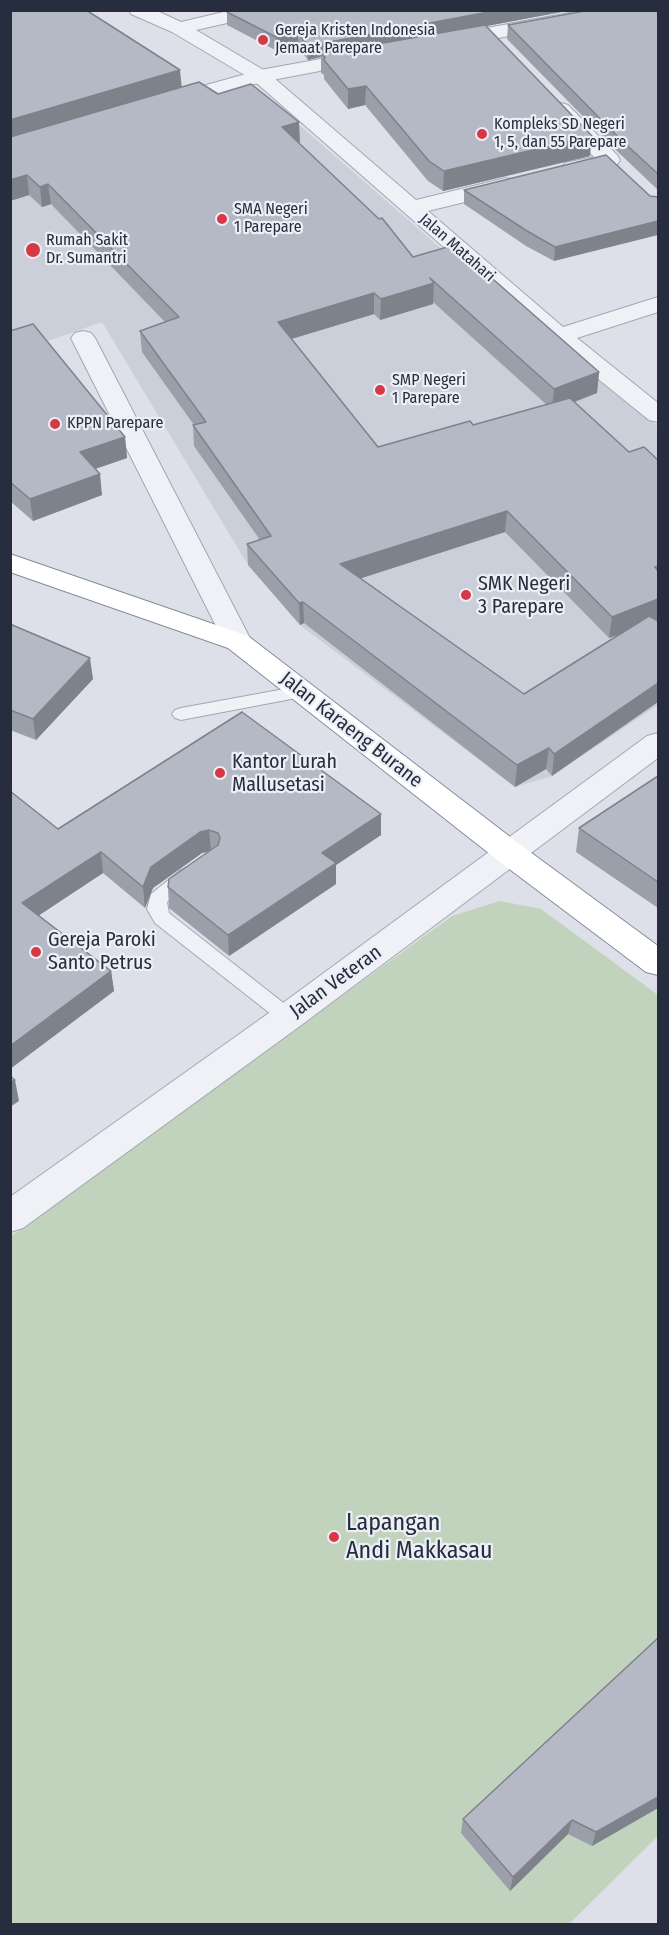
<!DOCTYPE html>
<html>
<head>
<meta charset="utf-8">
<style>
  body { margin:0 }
  #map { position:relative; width:669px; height:1935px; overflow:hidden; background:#dde0e8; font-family:"Fira Sans Condensed",sans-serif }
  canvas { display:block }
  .frame { position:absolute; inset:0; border:12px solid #252d3f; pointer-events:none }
</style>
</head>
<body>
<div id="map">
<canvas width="669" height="1935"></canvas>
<div class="frame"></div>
</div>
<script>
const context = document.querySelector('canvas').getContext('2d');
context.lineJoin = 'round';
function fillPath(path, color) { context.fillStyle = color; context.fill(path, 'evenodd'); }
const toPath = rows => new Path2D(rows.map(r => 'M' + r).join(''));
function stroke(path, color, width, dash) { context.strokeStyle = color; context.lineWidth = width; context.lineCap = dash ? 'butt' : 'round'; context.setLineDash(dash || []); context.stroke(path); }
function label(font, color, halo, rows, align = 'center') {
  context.font = font + ' "Fira Sans Condensed",sans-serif'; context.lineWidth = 4.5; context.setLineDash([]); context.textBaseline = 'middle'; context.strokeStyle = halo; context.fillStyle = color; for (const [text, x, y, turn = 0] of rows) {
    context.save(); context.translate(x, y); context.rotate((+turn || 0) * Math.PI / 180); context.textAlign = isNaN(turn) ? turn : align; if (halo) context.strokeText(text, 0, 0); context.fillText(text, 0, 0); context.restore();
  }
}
fillPath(toPath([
  [273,102,453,259,658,426,658,705,552,776,515,787,300,625,248,565,102,322,11,354,10,163]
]), '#cacfda');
fillPath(toPath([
  [500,901,541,909,658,995,658,1836,569,1924,11,1924,10,1237,452,916]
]), '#c1d2bd');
const service = toPath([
  [301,686,307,688,310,692,307,696,181,720,175,718,172,714,175,710,181,708,301,686],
  [188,868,195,870,197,875,167,902,169,913,295,1012,298,1017,295,1022,288,1025,281,1022,155,923,147,909,151,894,181,870,188,868]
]);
const minor = toPath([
  [129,10,155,10,181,22,232,10,269,10,267,14,196,30,267,72,416,200,506,178,514,180,517,185,514,190,428,211,563,327,658,297,658,312,577,338,658,403,658,422,649,420,551,341,253,80,172,32,131,14,129,10],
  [561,103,568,105,617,155,620,160,617,165,573,174,565,173,562,168,565,163,594,157,551,109,554,105,561,103],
  [83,331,91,333,95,338,252,642,248,648,238,651,228,648,224,642,71,338,75,333,83,331]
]);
const tertiary = toPath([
  [586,10,630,10,628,14,621,16,448,47,441,45,438,41,441,37,448,35,586,10],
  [365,51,372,53,375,57,372,61,262,82,167,108,160,106,157,102,160,98,260,70,365,51],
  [658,733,658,758,300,1026,23,1228,10,1232,10,1197,276,1008,647,736,658,733]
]);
const trunk = toPath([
  [10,554,248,636,522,846,658,946,658,975,646,972,500,862,228,648,10,572,10,554]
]);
stroke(service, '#a2a7b2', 2);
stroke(minor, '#a2a7b2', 2);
stroke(tertiary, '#a2a7b2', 2);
stroke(trunk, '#838c9f', 2);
fillPath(service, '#eff1f6');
fillPath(minor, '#eff1f6');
fillPath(tertiary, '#eff1f6');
fillPath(trunk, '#fff');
fillPath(toPath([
  [10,10,181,87,218,94,300,142,298,143,413,257,599,372,597,393,575,402,629,452,658,460,658,620,657,620,552,776,546,769,515,787,304,623,300,625,248,565,247,544,260,540,194,446,193,425,194,425,142,352,140,331,165,322,51,204,42,207,29,195,10,201],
  [433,302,547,405,473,425,378,447,291,339,374,314,380,320,433,304],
  [505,532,609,638,618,635,524,694,361,578],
  [231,10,572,10,487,26,590,156,443,191,428,181,365,105,348,109,324,79,324,75,321,73,321,57,308,60,298,47,277,51,227,25,227,12],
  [658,12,658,190,619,153,507,39,508,25],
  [464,190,650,196,554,261,526,246,464,204],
  [10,331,125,437,127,458,95,469,102,495,33,521,10,501],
  [10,624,93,679,36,740,10,730],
  [242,712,381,835,336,865,336,884,229,956,169,908,168,887,208,852,202,853,153,888,145,908,103,873,39,915,111,971,114,991,10,1069,10,791,58,829],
  [658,776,658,908,576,852,579,828],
  [658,1638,658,1808,592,1846,568,1834,510,1891,461,1833,463,1819]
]), '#9b9fa9');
fillPath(toPath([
  [499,10,572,10,325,56,321,54,321,57,308,60,308,46],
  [298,33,298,47,277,51,276,37],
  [180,70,182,90,10,141,10,120],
  [366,86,365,105,348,109,348,89],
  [299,122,300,142,282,147,282,127],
  [592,136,590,156,443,191,444,171],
  [27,175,29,195,10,201,10,180],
  [48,184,51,204,42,207,40,187],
  [658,221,658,235,554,261,555,247],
  [434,283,433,304,380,320,381,299],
  [374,293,374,314,278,343,278,322],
  [599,372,597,393,552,410,554,389],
  [125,437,127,458,83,473,80,452],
  [100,474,102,495,33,521,30,499],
  [507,511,505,532,340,585,340,564],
  [658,599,658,620,609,638,612,617],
  [303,602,304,623,300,625,299,603],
  [90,658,93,679,36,740,33,719],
  [658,683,658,702,552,776,554,754],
  [549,748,546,769,515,787,517,765],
  [381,814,381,835,336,865,336,884,229,956,228,935,322,853],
  [209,830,211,851,202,853,153,888,145,908,143,887,151,867,200,832],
  [101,852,103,873,26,924,22,903],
  [111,971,114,991,10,1069,10,1046],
  [15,1080,19,1101,10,1107,10,1083],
  [658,1797,658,1808,592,1846,596,1832],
  [572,1820,568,1834,510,1891,513,1877]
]), '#7e828a');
const building = toPath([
  [10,10,86,10,180,70,10,120,10,10],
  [231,10,499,10,308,46,298,33,276,37,227,12,231,10],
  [590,10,652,10,658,12,658,174,620,139,508,25,590,10],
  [485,25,592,136,444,171,429,161,366,86,348,89,324,60,325,57,321,54,485,25],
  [199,82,218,94,251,84,299,122,282,127,379,219,382,218,413,257,454,245,599,372,554,389,430,278,434,283,381,299,374,293,278,322,378,447,470,421,473,425,570,398,629,452,644,447,658,460,658,566,655,567,658,571,658,599,612,617,507,511,340,564,524,694,649,616,658,621,658,683,554,754,549,748,517,765,303,602,299,603,247,544,271,536,193,425,206,422,140,331,179,317,48,184,40,187,27,175,10,180,10,137,199,82],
  [606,155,650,196,658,197,658,221,555,247,527,231,464,190,606,155],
  [33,324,125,437,80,452,100,474,30,499,10,482,10,331,33,324],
  [10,624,90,658,33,719,10,710,10,624],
  [242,712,381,814,322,853,336,863,228,935,168,887,169,879,218,845,220,838,218,833,209,830,200,832,151,867,143,887,101,852,22,903,111,971,10,1046,10,791,58,829,242,712],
  [658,776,658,882,579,828,658,776],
  [10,1076,15,1080,10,1083,10,1076],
  [658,1638,658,1797,596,1832,572,1820,513,1877,463,1819,658,1638]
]);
fillPath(building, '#b4b9c5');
stroke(building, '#7e828a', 1.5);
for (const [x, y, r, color] of [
  [263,40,6,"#d63945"],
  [482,134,6,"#d63945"],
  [222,219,6,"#d63945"],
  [33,250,8,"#d63945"],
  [380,390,6,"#d63945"],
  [55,424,6,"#d63945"],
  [466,595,6,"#d63945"],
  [220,773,6,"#d63945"],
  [36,952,6,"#d63945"],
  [334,1537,6,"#d63945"]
]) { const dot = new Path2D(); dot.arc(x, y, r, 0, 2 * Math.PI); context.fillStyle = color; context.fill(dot); stroke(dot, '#eceff5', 2); }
label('16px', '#252d3f', '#eceff5', [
  ["Gereja Kristen Indonesia",275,31],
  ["Jemaat Parepare",275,49],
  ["Kompleks SD Negeri",494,125],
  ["1, 5, dan 55 Parepare",494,143],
  ["SMA Negeri",234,210],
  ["1 Parepare",234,228],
  ["Rumah Sakit",46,241],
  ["Dr. Sumantri",46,259],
  ["SMP Negeri",392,381],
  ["1 Parepare",392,399],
  ["KPPN Parepare",67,424]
], 'left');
label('16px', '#252d3f', '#eceff5', [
  ["Jalan Matahari",457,248,41]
]);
label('20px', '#252d3f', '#eceff5', [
  ["SMK Negeri",478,584],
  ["3 Parepare",478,607],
  ["Kantor Lurah",232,762],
  ["Mallusetasi",232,785],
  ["Gereja Paroki",48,940],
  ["Santo Petrus",48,963]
], 'left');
label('20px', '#252d3f', '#eceff5', [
  ["Jalan Karaeng Burane",351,730,38],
  ["Jalan Veteran",336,982,-36]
]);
label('24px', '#252d3f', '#eceff5', [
  ["Lapangan",346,1523],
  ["Andi Makkasau",346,1551]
], 'left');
</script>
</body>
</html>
